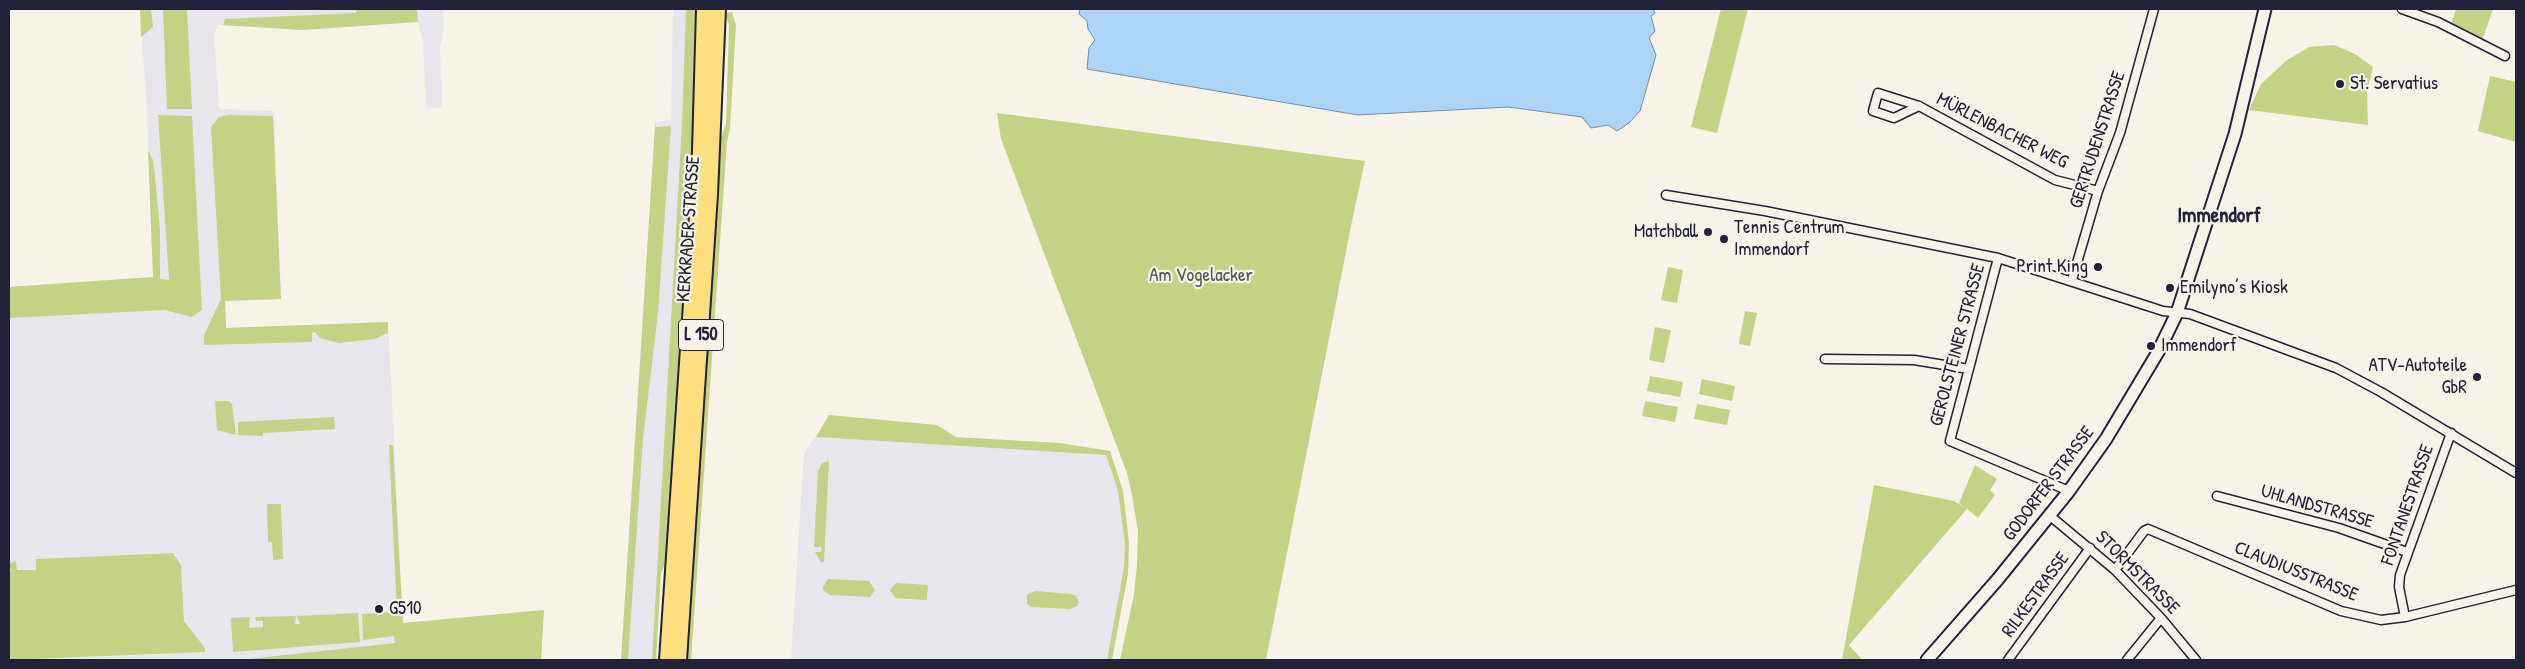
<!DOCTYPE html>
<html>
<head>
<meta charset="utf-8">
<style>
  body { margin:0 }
  #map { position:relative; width:2525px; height:669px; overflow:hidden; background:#f7f3e8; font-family:"Patrick Hand",sans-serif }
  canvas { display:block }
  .frame { position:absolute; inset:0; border:10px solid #22223b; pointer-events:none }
</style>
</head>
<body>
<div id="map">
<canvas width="2525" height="669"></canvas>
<div class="frame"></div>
</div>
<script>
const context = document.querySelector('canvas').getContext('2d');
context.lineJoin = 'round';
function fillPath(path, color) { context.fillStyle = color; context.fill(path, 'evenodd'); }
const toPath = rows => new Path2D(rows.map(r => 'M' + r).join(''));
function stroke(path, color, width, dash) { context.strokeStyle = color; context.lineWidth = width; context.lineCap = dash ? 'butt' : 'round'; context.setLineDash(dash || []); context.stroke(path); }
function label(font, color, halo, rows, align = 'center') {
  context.font = font + ' "Patrick Hand",sans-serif'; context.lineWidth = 4.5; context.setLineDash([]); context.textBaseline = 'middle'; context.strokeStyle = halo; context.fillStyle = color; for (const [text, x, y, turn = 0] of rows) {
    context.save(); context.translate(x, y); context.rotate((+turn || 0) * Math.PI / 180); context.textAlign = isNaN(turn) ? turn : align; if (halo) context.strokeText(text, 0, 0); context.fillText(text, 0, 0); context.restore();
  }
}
fillPath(toPath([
  [140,9,443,9,444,26,440,47,442,107,426,109,423,41,418,22,302,30,218,25,214,33,219,109,274,111,281,299,225,301,226,328,388,322,403,623,544,610,541,660,27,660,205,652,205,648,184,621,181,565,173,553,36,559,37,570,17,570,16,561,9,564,9,287,153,277,147,111],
  [673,9,686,9,682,122,652,660,621,660,655,123,671,119],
  [816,437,1106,455,1118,491,1125,544,1124,567,1107,660,791,660,804,452]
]), '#e8e5ec');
fillPath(toPath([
  [140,9,151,9,153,27,141,37],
  [163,9,187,9,192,109,167,109],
  [357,9,417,9,418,22,302,30,223,25,225,19,356,13],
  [686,9,698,9,695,106,667,557,661,574,656,660,652,660,682,122],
  [1721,9,1748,9,1717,133,1691,127],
  [2456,9,2493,9,2482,41,2451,25],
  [732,12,736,25,730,129,727,141,691,660,686,660,720,139,726,124,729,25,725,13],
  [2334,45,2355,54,2373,67,2367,91,2368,125,2249,110,2261,84,2287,60,2309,47],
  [2490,76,2516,82,2516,142,2478,131],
  [997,113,1365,161,1352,221,1266,660,1120,660,1134,594,1137,565,1138,531,1132,495,1127,473,1001,139],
  [158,115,192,116,202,310,192,317,165,310,9,318,9,287,153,277,148,150,153,160,155,176,160,230,160,279,169,280],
  [229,115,273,116,281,299,225,301,226,328,388,322,388,333,375,339,339,343,320,338,315,332,312,333,312,342,204,345,204,335,221,299,211,127,219,117],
  [671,126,658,313,643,439,628,660,621,660,655,127],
  [1668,267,1683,270,1677,303,1661,300],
  [1745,311,1757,313,1750,346,1739,344],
  [1655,327,1671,330,1664,363,1649,360],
  [1650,376,1683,382,1680,397,1647,391],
  [1702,379,1735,386,1732,401,1699,394],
  [215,401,229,401,232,404,236,435,217,430],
  [1645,401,1678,407,1675,422,1642,416],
  [1697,404,1730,410,1727,425,1694,419],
  [829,415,937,425,956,437,1060,443,1110,451,1123,491,1129,543,1128,574,1112,660,1107,660,1124,567,1125,544,1118,491,1106,455,816,437],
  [334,417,335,429,263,433,263,436,238,435,238,422],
  [389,445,393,445,403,623,544,610,541,660,240,660,395,643,394,636,363,640,362,614,397,612],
  [829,461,824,562,821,562,815,552,821,552,822,547,814,547,818,471,822,463],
  [1975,465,1997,479,1990,490,1995,495,1978,518,1967,509,1849,645,1862,660,1842,660,1874,485,1954,501,1965,508,1959,503],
  [267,504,281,504,283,559,273,560,272,542,268,542],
  [173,553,181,565,184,621,205,648,205,652,9,660,9,572,11,571,9,564,16,561,17,570,36,570,36,559],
  [828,579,869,581,875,590,870,597,830,595,823,590,823,587],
  [896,583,928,585,927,600,895,598,890,590],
  [1035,591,1071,594,1076,596,1079,602,1077,606,1070,609,1031,607,1027,604,1027,595],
  [358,613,360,642,233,652,231,618,250,617,249,628,263,627,263,621,256,621,255,617,296,616,295,624,300,624,297,616]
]), '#c4d286');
const water = toPath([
  [1080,9,1653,9,1655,13,1651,16,1655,31,1649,38,1656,55,1640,111,1629,123,1617,131,1608,125,1591,128,1582,117,1508,107,1358,115,1087,69,1089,48,1095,40,1088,29,1087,21,1079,14,1080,9]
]);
fillPath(water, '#abd4f6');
stroke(water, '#748dab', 1);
const street = toPath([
  [2402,9,2438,22,2505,56],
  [1919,106,1894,118,1873,111,1878,93,1919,106,2055,180,2098,191],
  [1666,195,1765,211,1998,258,2163,311,2190,314,2336,368,2381,392,2516,473],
  [1998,258,1950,441,2069,491],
  [2072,280,2098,191,2120,133,2154,9],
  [1825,359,1914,360,1969,369],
  [2217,496,2339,528,2407,552],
  [2049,515,2115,570,2161,618,2196,660],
  [2115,570,2144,531,2148,529,2341,611,2381,620,2405,617,2516,590],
  [2405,617,2399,587,2400,575,2451,433],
  [2008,660,2090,548],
  [2127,660,2161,618]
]);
const secondary = toPath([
  [1927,660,1998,579,2069,491,2106,439,2158,352,2177,313,2235,134,2265,9]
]);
const highway = toPath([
  [667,660,699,185,704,9],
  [679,660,710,194,718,9]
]);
stroke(street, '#22223b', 11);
stroke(secondary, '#22223b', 15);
stroke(highway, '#22223b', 18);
stroke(street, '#f7f3e8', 8);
stroke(secondary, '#f7f3e8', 11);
stroke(highway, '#fedf80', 14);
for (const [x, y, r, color] of [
  [2340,84,5,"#22223b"],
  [1708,232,5,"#22223b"],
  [1724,239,5,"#22223b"],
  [2098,267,5,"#22223b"],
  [2170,288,5,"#22223b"],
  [2151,346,5,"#22223b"],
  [2477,377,5,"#22223b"],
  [379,609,5,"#22223b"]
]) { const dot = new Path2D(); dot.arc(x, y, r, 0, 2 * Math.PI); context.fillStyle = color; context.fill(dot); stroke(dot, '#f7f3e8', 2); }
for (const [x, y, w] of [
  [701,335,45]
]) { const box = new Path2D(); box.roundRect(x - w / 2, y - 15.5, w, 31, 4); context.fillStyle = '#f7f3e8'; context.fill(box); stroke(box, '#22223b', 1); }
label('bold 18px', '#22223b', null, [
  ["L 150",701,335]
]);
label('19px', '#22223b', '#f7f3e8', [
  ["St. Servatius",2350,84],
  ["Tennis Centrum",1734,228],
  ["Immendorf",1734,250],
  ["Matchball",1698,232,"right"],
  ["Print King",2088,267,"right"],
  ["Emilyno’s Kiosk",2180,288],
  ["Immendorf",2161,346],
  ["ATV-Autoteile",2467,366,"right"],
  ["GbR",2467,388,"right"],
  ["G510",389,609]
], 'left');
label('19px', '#22223b', '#f7f3e8', [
  ["MÜRLENBACHER WEG",2002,131,27],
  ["GERTRUDENSTRASSE",2098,140,-72],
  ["KERKRADER STRASSE",689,229,-86],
  ["GEROLSTEINER STRASSE",1958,345,-75],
  ["GODORFER STRASSE",2049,484,-53],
  ["FONTANESTRASSE",2408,505,-71],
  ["UHLANDSTRASSE",2317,507,16],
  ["CLAUDIUSSTRASSE",2296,572,22],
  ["STORMSTRASSE",2137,573,45],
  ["RILKESTRASSE",2036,595,-54]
]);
label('19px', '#535752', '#f7f3e8', [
  ["Am Vogelacker",1201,276]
]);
label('bold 21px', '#22223b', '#f7f3e8', [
  ["Immendorf",2219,216]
]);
</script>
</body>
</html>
